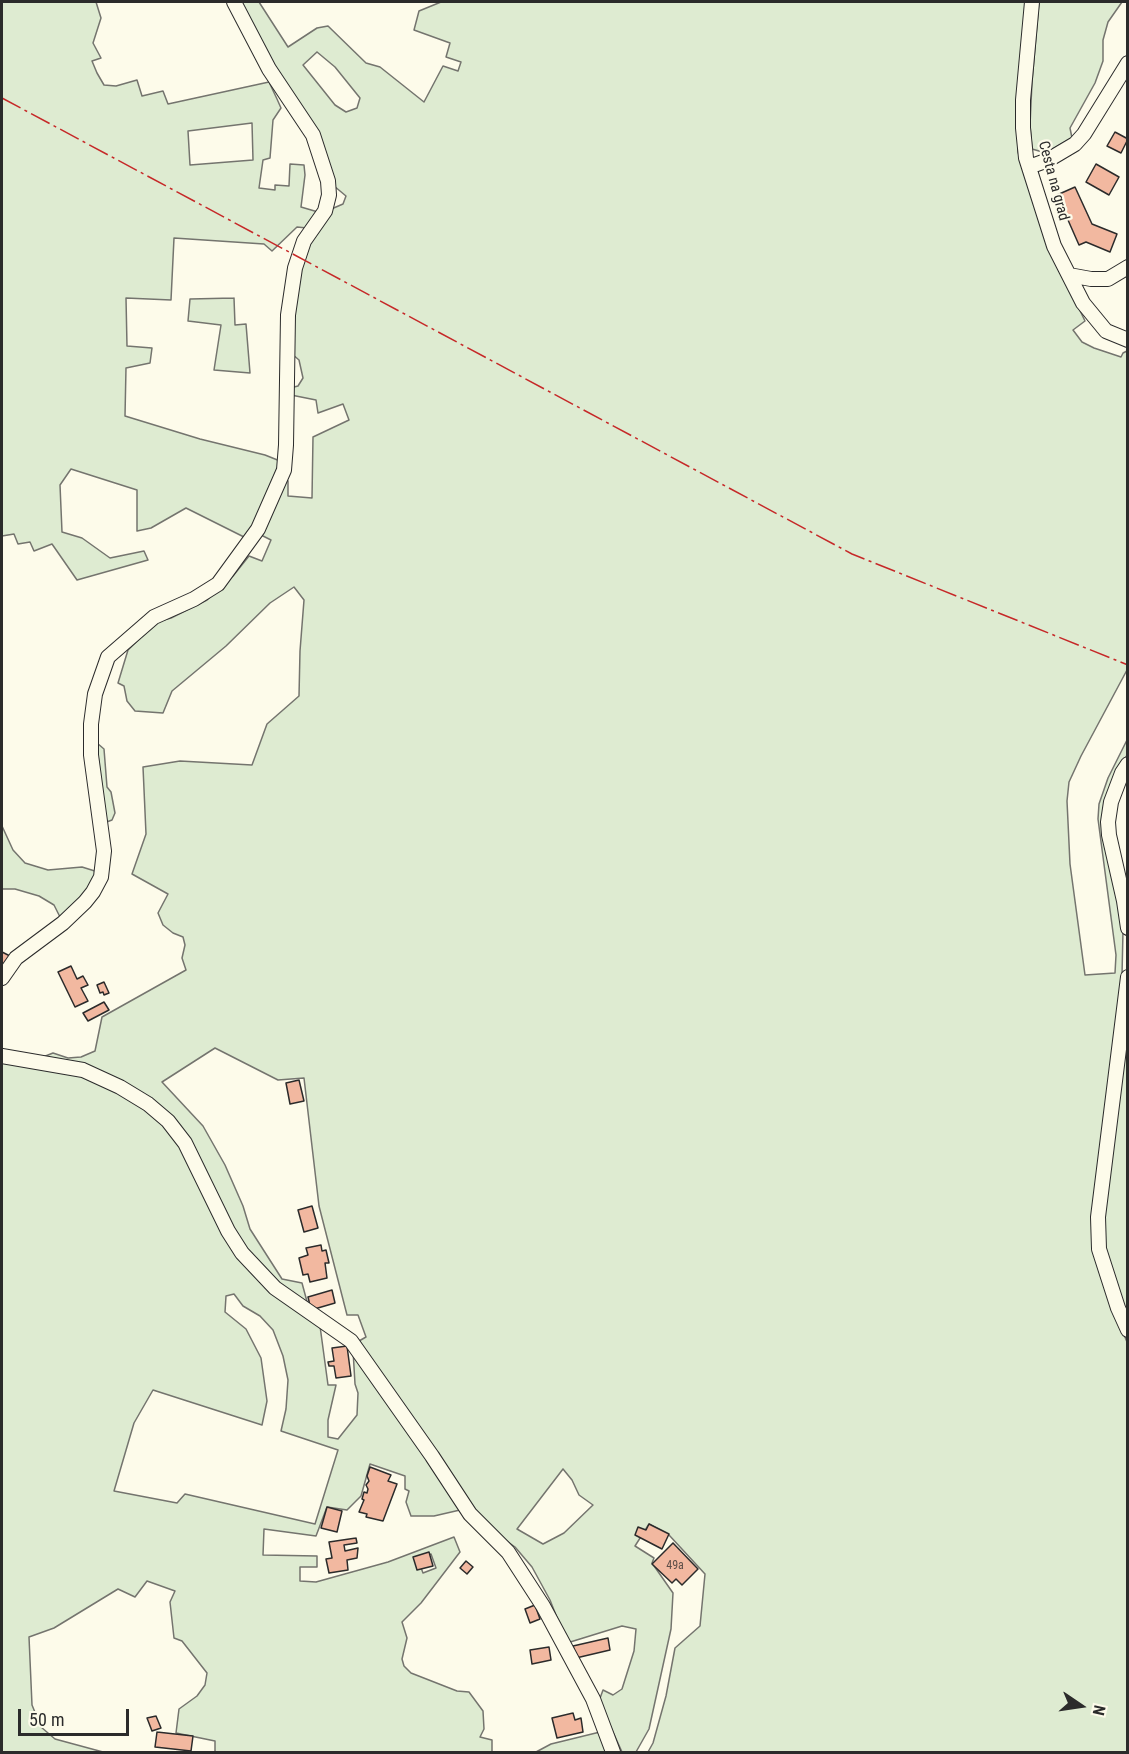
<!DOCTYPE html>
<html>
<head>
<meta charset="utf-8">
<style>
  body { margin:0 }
  #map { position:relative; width:1129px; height:1754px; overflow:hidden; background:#fdfbea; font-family:"Roboto Condensed",sans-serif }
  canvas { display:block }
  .frame { position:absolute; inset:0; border:3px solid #2b2b2b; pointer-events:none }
  .north { position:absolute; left:1051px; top:1676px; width:60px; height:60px; -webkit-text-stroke:4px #fdfbea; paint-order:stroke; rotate:103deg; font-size:16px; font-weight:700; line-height:24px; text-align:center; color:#2b2b2b }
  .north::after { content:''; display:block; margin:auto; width:21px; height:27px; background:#2b2b2b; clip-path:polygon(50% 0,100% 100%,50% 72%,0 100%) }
  .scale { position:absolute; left:18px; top:1709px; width:111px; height:27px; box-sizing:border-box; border:3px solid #2b2b2b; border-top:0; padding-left:8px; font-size:18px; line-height:21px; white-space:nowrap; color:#2b2b2b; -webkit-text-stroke:4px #fdfbea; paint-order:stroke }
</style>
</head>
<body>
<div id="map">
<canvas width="1129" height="1754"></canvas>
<div class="frame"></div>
<div class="north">N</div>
<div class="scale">50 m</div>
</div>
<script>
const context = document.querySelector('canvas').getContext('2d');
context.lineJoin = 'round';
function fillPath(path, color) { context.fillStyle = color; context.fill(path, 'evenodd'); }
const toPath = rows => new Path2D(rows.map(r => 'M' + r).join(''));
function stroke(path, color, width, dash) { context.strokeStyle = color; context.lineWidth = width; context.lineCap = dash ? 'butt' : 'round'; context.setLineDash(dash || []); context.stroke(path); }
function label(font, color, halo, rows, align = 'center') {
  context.font = font + ' "Roboto Condensed",sans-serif'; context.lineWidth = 4.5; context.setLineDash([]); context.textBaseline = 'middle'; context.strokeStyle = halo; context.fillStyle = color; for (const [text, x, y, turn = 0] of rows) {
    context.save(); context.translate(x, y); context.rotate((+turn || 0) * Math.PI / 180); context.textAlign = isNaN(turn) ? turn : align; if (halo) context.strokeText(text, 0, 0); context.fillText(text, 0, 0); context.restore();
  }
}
const green = toPath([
  [2,2,96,2,101,18,93,43,101,58,92,61,97,73,104,85,116,86,137,80,142,96,163,91,168,104,269,82,277,99,281,108,273,120,270,158,263,160,259,188,275,190,275,185,289,186,290,164,304,165,305,175,301,207,318,212,307,228,297,227,272,251,264,244,174,238,171,300,126,298,127,346,152,348,150,363,126,368,125,416,200,439,265,455,280,461,259,514,246,538,186,508,151,528,137,531,137,490,71,469,60,485,62,532,82,538,110,558,144,551,148,560,77,580,52,544,34,551,30,542,18,544,14,534,2,536,2,2],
  [252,123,253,160,190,165,188,131,252,123],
  [236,2,259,2,288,47,317,28,328,26,366,63,380,67,424,102,443,66,458,71,461,62,446,57,450,43,414,30,419,11,441,2,1026,2,1017,118,1018,152,1046,240,1085,321,1073,330,1082,342,1094,348,1121,357,1123,353,1127,351,1127,670,1081,756,1069,782,1067,801,1070,864,1085,975,1115,973,1116,955,1098,819,1099,804,1108,778,1127,740,1127,755,1107,795,1123,931,1122,975,1115,1047,1092,1214,1113,1308,1127,1342,1127,1752,648,1752,653,1743,666,1696,675,1648,700,1626,705,1574,669,1535,649,1524,635,1546,654,1558,652,1563,673,1593,671,1629,649,1729,636,1752,622,1752,599,1701,603,1690,613,1695,622,1689,634,1651,636,1629,622,1626,567,1643,550,1600,532,1567,515,1547,501,1537,464,1498,359,1341,366,1337,358,1315,347,1315,319,1206,304,1078,278,1080,215,1048,162,1082,203,1126,225,1165,243,1206,250,1229,282,1279,302,1283,309,1309,289,1296,246,1251,152,1102,43,1057,53,1053,68,1058,81,1057,95,1051,102,1017,186,970,182,958,185,945,183,937,173,933,163,925,158,913,168,894,132,874,146,834,143,767,180,761,252,765,267,724,299,696,300,651,304,600,294,587,270,603,226,646,172,691,163,713,135,711,127,701,124,686,118,683,128,650,156,622,171,618,207,600,233,576,249,556,262,561,271,540,259,534,284,479,288,481,288,496,312,498,313,437,349,420,343,404,318,413,316,400,291,395,290,388,298,386,303,378,299,360,292,354,293,315,302,253,329,210,343,204,346,196,334,186,236,2],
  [317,52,335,67,360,98,357,108,346,112,335,105,303,65,317,52],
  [563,1469,572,1480,579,1495,593,1505,564,1533,543,1544,517,1529,563,1469],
  [1039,2,1122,2,1108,22,1103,40,1103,61,1095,83,1070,128,1072,138,1046,153,1032,149,1030,125,1032,82,1039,2],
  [234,298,235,325,246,324,250,373,214,370,221,325,188,321,190,299,234,298],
  [97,743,104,749,107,787,111,792,115,813,112,820,104,823,97,743],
  [2,826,13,850,25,863,48,870,82,867,98,872,92,885,61,919,54,905,39,896,15,889,2,889,2,826],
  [1127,1030,1127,1316,1107,1259,1103,1229,1127,1030],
  [2,1062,72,1072,104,1084,145,1107,171,1133,194,1170,225,1236,320,1326,328,1385,336,1385,328,1420,328,1437,338,1439,357,1415,358,1393,355,1384,353,1350,460,1510,434,1516,411,1516,406,1502,409,1491,405,1489,405,1476,370,1464,361,1496,347,1510,327,1507,316,1536,264,1529,263,1555,317,1556,317,1567,300,1567,300,1581,316,1582,388,1562,454,1537,460,1552,421,1603,402,1622,407,1638,402,1659,404,1666,411,1673,457,1691,469,1692,483,1711,484,1729,480,1737,492,1740,492,1752,215,1752,215,1741,176,1733,179,1709,197,1696,205,1685,207,1673,182,1641,174,1638,170,1602,175,1591,147,1581,135,1597,118,1589,54,1628,29,1637,32,1705,41,1727,55,1739,103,1752,2,1752,2,1062],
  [234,1294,243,1306,260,1316,273,1330,283,1356,288,1380,286,1409,281,1431,338,1450,315,1524,185,1494,177,1503,114,1491,134,1423,153,1390,262,1425,267,1401,261,1358,246,1329,225,1312,226,1296,234,1294],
  [431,1554,436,1568,423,1573,417,1557,431,1554],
  [600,1732,608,1752,536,1752,551,1744,600,1732]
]);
fillPath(green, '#deebd1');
stroke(green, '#74746e', 1.5);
const building = toPath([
  [1115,132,1128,139,1121,153,1107,146,1115,132],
  [1096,164,1119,177,1109,195,1086,182,1096,164],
  [1075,187,1092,224,1117,234,1110,252,1086,242,1079,245,1057,195,1075,187],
  [2,952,10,956,4,968,2,967,2,952],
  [71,966,77,979,83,976,88,985,81,988,88,1001,75,1007,58,972,71,966],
  [104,982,109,993,104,995,103,992,100,993,97,985,104,982],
  [104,1002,109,1010,88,1021,83,1013,104,1002],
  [299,1080,304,1101,290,1104,286,1083,299,1080],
  [312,1206,318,1228,304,1232,298,1210,312,1206],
  [321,1245,322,1251,326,1250,329,1263,325,1263,327,1278,310,1282,308,1274,303,1275,299,1258,308,1255,306,1248,321,1245],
  [332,1290,335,1303,311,1310,308,1297,332,1290],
  [347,1346,351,1376,336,1378,334,1366,329,1366,328,1362,334,1361,332,1348,347,1346],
  [370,1467,391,1475,388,1481,397,1484,383,1521,366,1517,367,1514,359,1512,364,1500,362,1499,364,1492,367,1493,368,1489,366,1485,369,1481,367,1476,370,1467],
  [327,1507,342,1511,337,1532,321,1528,327,1507],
  [649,1524,669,1534,662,1549,635,1535,638,1527,646,1530,649,1524],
  [356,1538,357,1543,344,1545,345,1551,358,1548,357,1558,347,1560,348,1570,329,1573,326,1559,332,1558,329,1542,356,1538],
  [673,1543,698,1569,682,1585,676,1579,672,1583,652,1564,673,1543],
  [429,1552,433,1566,417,1570,413,1557,429,1552],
  [466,1561,473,1567,467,1574,460,1568,466,1561],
  [535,1605,540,1619,530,1623,525,1609,535,1605],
  [608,1638,610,1650,576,1658,573,1646,608,1638],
  [549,1647,551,1660,532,1664,530,1650,549,1647],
  [573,1713,575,1720,581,1718,583,1732,557,1738,552,1718,573,1713],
  [156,1716,161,1728,152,1731,147,1718,156,1716],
  [157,1732,193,1736,191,1751,155,1747,157,1732]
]);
fillPath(building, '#f2b8a0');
stroke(building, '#2b2b2b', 1.5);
const street = toPath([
  [1032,2,1023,100,1023,128,1026,158,1054,246,1083,303,1106,331,1128,340],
  [1029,167,1048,160,1075,144,1084,134,1128,63],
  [1069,275,1091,279,1108,279,1128,267],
  [1128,764,1122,773,1111,802,1108,822,1109,835,1124,901,1128,928],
  [1128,977,1098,1217,1099,1249,1118,1308,1128,1330],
  [2,978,16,958,63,923,85,902,93,892,101,877,104,851,91,755,91,724,95,694,108,657,154,617,194,599,218,584,258,529,284,470,286,445,288,315,295,268,304,241,325,211,329,195,328,181,313,135,269,69,234,2],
  [2,1056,83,1070,120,1087,148,1104,168,1121,185,1143,228,1231,242,1253,275,1288,351,1341,432,1456,470,1514,508,1552,543,1606,593,1699,613,1752]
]);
stroke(street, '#2b2b2b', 16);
stroke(street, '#fdfbea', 14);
stroke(toPath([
  [2,98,852,554,1128,665]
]), '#c62828', 1.5, [21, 4.5, 3, 4.5]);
label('12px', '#5d4e48', null, [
  ["49a",675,1566]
]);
label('15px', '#2b2b2b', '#fdfbea', [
  ["Cesta na grad",1053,181,75]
]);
</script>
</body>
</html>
